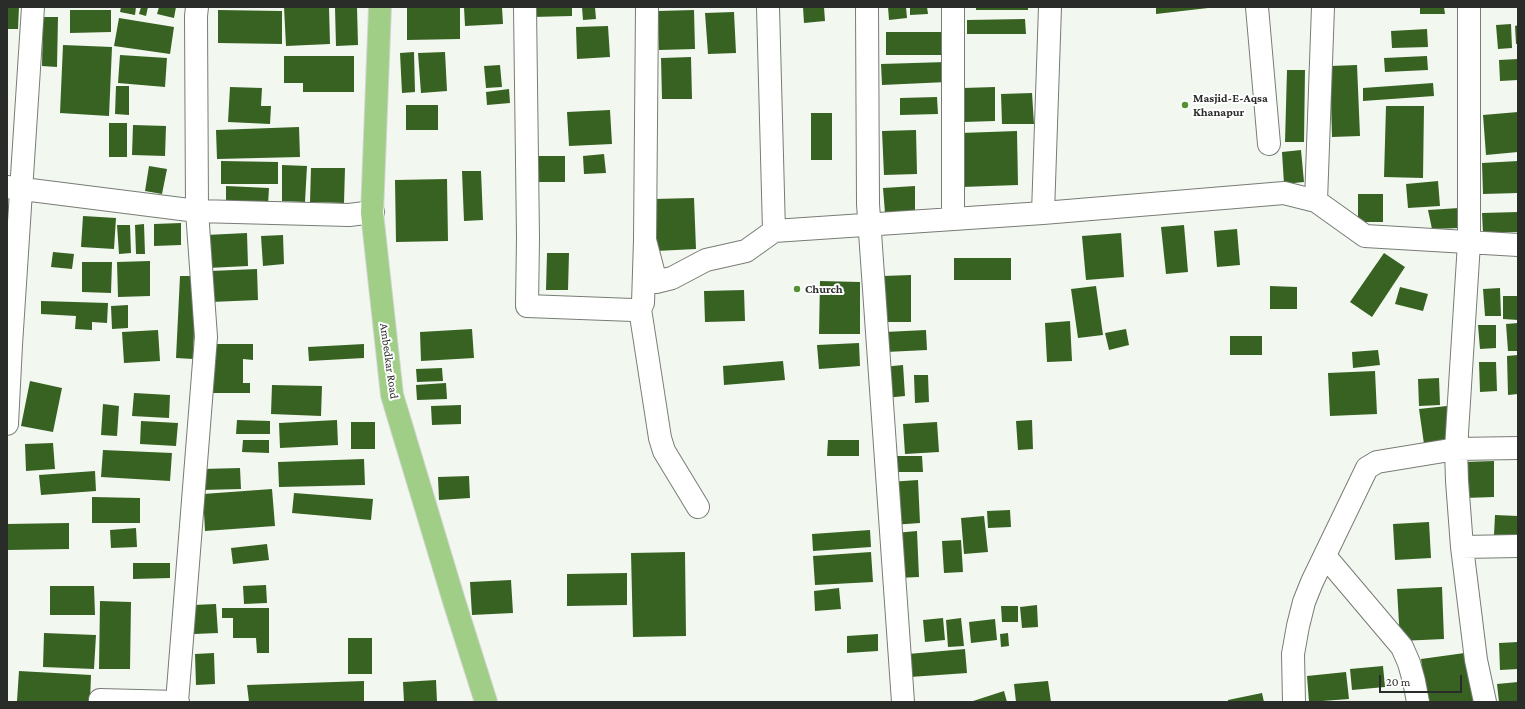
<!DOCTYPE html>
<html>
<head>
<meta charset="utf-8">
<style>
  body { margin:0 }
  #map { position:relative; width:1525px; height:709px; overflow:hidden; background:#f2f8f0; font-family:"Crimson Pro",serif }
  canvas { display:block }
  .frame { position:absolute; inset:0; border:8px solid #2a2c29; pointer-events:none }
  .scale { position:absolute; left:1379px; top:675px; width:83px; height:18px; box-sizing:border-box; border:2px solid #2a2c29; border-top:0; padding-left:5px; font-size:12px; line-height:14px; white-space:nowrap; color:#2a2c29; -webkit-text-stroke:3px #fff; paint-order:stroke }
</style>
</head>
<body>
<div id="map">
<canvas width="1525" height="709"></canvas>
<div class="frame"></div>
<div class="scale">20 m</div>
</div>
<script>
const context = document.querySelector('canvas').getContext('2d');
context.lineJoin = 'round';
function fillPath(path, color) { context.fillStyle = color; context.fill(path, 'evenodd'); }
const toPath = rows => new Path2D(rows.map(r => 'M' + r).join(''));
function stroke(path, color, width, dash) { context.strokeStyle = color; context.lineWidth = width; context.lineCap = dash ? 'butt' : 'round'; context.setLineDash(dash || []); context.stroke(path); }
function label(font, color, halo, rows, align = 'center') {
  context.font = font + ' "Crimson Pro",serif'; context.lineWidth = 4; context.setLineDash([]); context.textBaseline = 'middle'; context.strokeStyle = halo; context.fillStyle = color; for (const [text, x, y, turn = 0] of rows) {
    context.save(); context.translate(x, y); context.rotate((+turn || 0) * Math.PI / 180); context.textAlign = isNaN(turn) ? turn : align; if (halo) context.strokeText(text, 0, 0); context.fillText(text, 0, 0); context.restore();
  }
}
fillPath(toPath([
  [7,7,19,7,18,29,7,29],
  [121,7,136,7,135,15,120,12],
  [141,7,148,7,146,16,139,14],
  [159,7,176,7,174,18,157,14],
  [284,7,329,7,330,44,286,46],
  [357,7,358,45,336,46,335,8],
  [407,7,460,7,460,39,407,40],
  [464,7,502,7,503,24,465,26],
  [532,7,572,7,572,16,532,17],
  [582,7,595,7,596,19,583,20],
  [803,7,824,7,825,21,804,23],
  [888,7,906,7,907,18,889,20],
  [910,7,927,7,928,14,910,15],
  [976,7,1028,7,1028,10,976,10],
  [1156,7,1208,7,1208,8,1156,14],
  [1420,7,1444,7,1445,14,1420,14],
  [70,10,111,10,111,32,70,33],
  [218,10,282,11,282,44,218,43],
  [694,10,695,49,659,50,658,11],
  [734,12,736,53,708,54,705,13],
  [43,17,58,17,57,67,42,66],
  [119,18,174,27,170,54,114,46],
  [1025,19,1026,34,967,34,967,20],
  [1511,24,1512,48,1498,49,1496,25],
  [1518,25,1518,44,1516,44,1515,26],
  [608,26,610,57,577,59,576,27],
  [1427,29,1428,47,1392,48,1391,31],
  [886,32,948,32,948,55,886,55],
  [63,45,112,47,109,116,60,113],
  [414,52,415,92,402,93,400,53],
  [445,52,447,91,421,93,418,53],
  [120,55,167,58,165,87,118,83],
  [284,56,354,56,354,92,303,92,303,83,284,83],
  [1427,56,1428,70,1385,72,1384,58],
  [691,57,692,99,662,99,661,58],
  [1518,59,1518,80,1500,81,1499,60],
  [946,62,947,82,882,85,881,64],
  [500,65,502,87,486,88,484,66],
  [1357,65,1360,136,1332,137,1330,66],
  [1287,70,1305,70,1304,142,1285,142],
  [1433,83,1434,96,1363,101,1363,88],
  [116,86,129,86,129,115,115,114],
  [230,87,262,88,261,106,271,106,270,124,228,122],
  [995,87,995,121,964,122,963,88],
  [509,89,510,103,487,105,486,92],
  [1032,93,1034,124,1002,124,1001,94],
  [937,97,938,114,900,115,900,98],
  [406,105,438,105,438,130,406,130],
  [1386,106,1424,106,1423,178,1384,177],
  [610,110,612,144,569,146,567,112],
  [1518,112,1518,152,1486,155,1483,115],
  [811,113,832,113,832,160,811,160],
  [109,123,127,123,127,157,109,157],
  [133,125,166,126,165,156,132,155],
  [299,127,300,157,217,159,216,130],
  [916,130,917,174,884,175,882,131],
  [1017,131,1018,185,962,187,961,133],
  [1301,150,1304,182,1284,184,1282,152],
  [604,154,606,173,584,174,583,156],
  [532,156,565,156,565,182,531,182],
  [221,161,278,162,278,184,221,184],
  [1518,161,1518,193,1483,194,1482,163],
  [282,165,307,166,305,202,282,201],
  [149,166,167,169,162,194,145,191],
  [311,168,345,168,344,203,310,202],
  [462,171,481,171,483,220,464,221],
  [447,179,448,241,396,242,395,180],
  [1438,181,1440,206,1408,208,1406,184],
  [226,186,269,188,268,205,226,204],
  [915,186,915,214,885,213,883,188],
  [1358,194,1383,194,1383,222,1358,222],
  [694,198,696,249,656,251,654,199],
  [1459,208,1459,228,1432,229,1428,210],
  [1518,212,1518,232,1483,233,1482,213],
  [83,216,116,218,114,249,81,247],
  [181,223,181,245,154,246,154,224],
  [144,224,145,254,136,254,135,225],
  [117,225,130,225,131,253,119,254],
  [1184,225,1188,272,1166,274,1161,227],
  [1237,229,1240,265,1217,267,1214,231],
  [247,233,248,266,208,268,206,235],
  [1121,233,1124,277,1086,280,1082,236],
  [283,235,284,264,263,266,261,236],
  [53,252,74,254,72,269,51,267],
  [547,253,569,253,568,290,546,290],
  [1384,253,1405,267,1372,317,1350,302],
  [954,258,1011,258,1011,280,954,280],
  [150,261,150,296,118,297,117,262],
  [82,262,112,262,111,293,82,292],
  [257,269,258,300,211,302,210,271],
  [911,275,911,322,883,322,883,276],
  [180,276,196,276,193,359,176,358],
  [820,281,860,282,860,334,819,334],
  [1096,286,1103,335,1078,338,1071,289],
  [1270,286,1297,287,1297,309,1270,309],
  [1400,287,1428,294,1423,311,1395,304],
  [1500,288,1501,316,1485,316,1483,289],
  [744,290,745,321,705,322,704,291],
  [1503,296,1518,296,1518,320,1503,319],
  [41,301,108,303,107,323,92,322,92,330,75,329,76,316,41,314],
  [128,305,128,328,112,329,111,306],
  [1070,321,1072,361,1047,362,1045,323],
  [1518,323,1518,351,1508,351,1506,324],
  [1478,325,1496,325,1496,348,1480,349],
  [472,329,474,358,421,361,420,332],
  [1126,329,1129,345,1109,350,1105,333],
  [158,330,160,361,124,363,122,332],
  [926,330,927,350,886,352,885,332],
  [1230,336,1262,336,1262,355,1230,355],
  [859,343,860,366,819,369,817,345],
  [207,344,253,344,253,360,243,359,243,383,250,383,250,393,207,393],
  [364,344,364,358,309,361,308,347],
  [1378,350,1380,365,1353,368,1352,352],
  [1518,355,1518,394,1508,395,1507,356],
  [783,361,785,380,724,385,723,366],
  [1479,362,1496,362,1497,391,1480,392],
  [903,365,905,396,885,398,883,367],
  [442,368,443,381,417,382,416,369],
  [1375,371,1377,414,1330,416,1328,373],
  [914,375,928,375,929,402,915,403],
  [1439,378,1440,405,1419,406,1418,379],
  [30,381,62,388,53,432,21,426],
  [446,383,447,399,417,400,416,385],
  [272,385,322,386,321,416,271,414],
  [134,393,170,395,169,418,132,416],
  [103,404,119,406,117,436,101,435],
  [461,405,461,424,432,425,431,406],
  [1447,406,1451,441,1424,444,1419,409],
  [237,420,270,421,270,434,236,434],
  [337,420,338,445,280,448,279,423],
  [1032,420,1033,449,1018,450,1016,421],
  [141,421,178,423,176,446,140,444],
  [351,422,375,422,375,449,351,449],
  [937,422,939,452,905,454,903,424],
  [243,440,269,440,269,453,242,452],
  [828,440,859,440,859,456,827,456],
  [53,443,55,469,26,471,25,444],
  [103,450,172,453,170,481,101,477],
  [893,456,922,456,923,472,893,472],
  [364,459,365,485,279,487,278,462],
  [1494,461,1494,497,1464,498,1463,462],
  [240,468,241,489,202,490,202,469],
  [95,471,96,491,41,495,39,475],
  [469,476,470,498,439,500,438,477],
  [918,480,920,523,892,525,889,482],
  [272,489,275,526,205,531,203,494],
  [294,493,373,499,371,520,292,513],
  [92,497,140,498,140,523,92,523],
  [1010,510,1011,527,988,528,987,511],
  [1495,515,1518,516,1518,536,1494,535],
  [984,516,988,552,964,554,961,518],
  [1429,522,1431,558,1395,560,1393,524],
  [69,523,69,549,7,550,7,524],
  [136,528,137,547,111,548,110,530],
  [870,530,871,547,813,551,812,534],
  [917,531,919,577,897,578,895,533],
  [961,540,963,572,944,573,942,541],
  [267,544,269,560,233,564,231,548],
  [685,552,686,636,633,637,631,553],
  [871,552,873,582,815,585,813,556],
  [133,563,170,563,170,578,133,579],
  [627,573,627,605,567,606,567,574],
  [511,580,513,613,472,615,470,582],
  [266,585,267,603,244,604,243,586],
  [50,586,94,586,95,615,50,615],
  [1442,587,1444,639,1400,641,1397,589],
  [839,588,841,609,815,611,814,591],
  [100,601,131,602,130,669,99,669],
  [216,604,218,633,194,634,193,605],
  [1037,605,1038,627,1022,628,1020,607],
  [1001,606,1018,606,1018,622,1002,622],
  [222,608,269,608,269,653,257,653,256,638,233,638,233,618,222,618],
  [943,618,945,640,925,642,923,620],
  [961,618,964,646,948,647,946,620],
  [995,619,997,640,971,643,969,622],
  [44,633,96,635,94,669,43,667],
  [1008,633,1009,646,1001,647,1000,634],
  [878,634,878,651,847,653,847,636],
  [348,638,372,638,372,674,348,674],
  [1518,642,1518,669,1500,670,1499,643],
  [965,649,967,673,910,677,908,654],
  [1472,652,1478,702,1427,702,1421,659],
  [214,653,215,684,196,685,195,654],
  [1383,666,1385,687,1352,690,1350,669],
  [19,671,91,675,90,702,17,701],
  [1346,672,1349,699,1309,702,1307,676],
  [436,680,437,702,404,702,403,682],
  [364,681,364,702,249,702,247,685],
  [1048,681,1051,702,1016,702,1014,684],
  [1518,682,1518,702,1499,702,1497,684],
  [1004,691,1007,702,970,702],
  [1262,693,1264,702,1228,702,1228,700]
]), '#386222');
const street = toPath([
  [525,7,528,238,527,306,633,310,640,309,643,303,645,240,656,282,672,278,706,260,746,251,774,231,1043,213,1284,193,1316,201,1365,236,1518,245],
  [768,7,774,231],
  [867,7,868,204,903,702],
  [953,7,953,219],
  [1257,7,1269,144],
  [1469,7,1469,243,1456,449,1457,481,1462,547,1476,660,1485,702],
  [7,187,197,211,349,215,373,212],
  [1316,201,1323,7],
  [1043,213,1050,7],
  [645,240,647,7],
  [640,309,660,438,664,451,698,507],
  [7,424,11,345,33,7],
  [1462,547,1518,546],
  [1325,556,1402,647,1409,663,1414,681,1418,702],
  [100,700,177,702],
  [178,702,177,702,206,337,197,211,196,16,197,7],
  [1294,702,1293,654,1298,626,1304,602,1312,582,1367,468,1377,462,1456,449,1518,448]
]);
const primary = toPath([
  [380,7,372,213,392,395,454,601,486,702]
]);
stroke(street, '#777c75', 24);
stroke(primary, '#d4d5d4', 24);
stroke(street, '#fff', 22);
stroke(primary, '#a0ce86', 22);
for (const [x, y, r, color] of [
  [1185,105,4,"#539132"],
  [797,289,4,"#539132"]
]) { const dot = new Path2D(); dot.arc(x, y, r, 0, 2 * Math.PI); context.fillStyle = color; context.fill(dot); stroke(dot, '#fff', 1.5); }
label('bold 12px', '#2a2c29', '#fff', [
  ["Masjid-E-Aqsa",1193,98],
  ["Khanapur",1193,112],
  ["Church",805,289]
], 'left');
label('12px', '#2a2c29', '#fff', [
  ["Ambedkar Road",389,361,82]
]);
</script>
</body>
</html>
